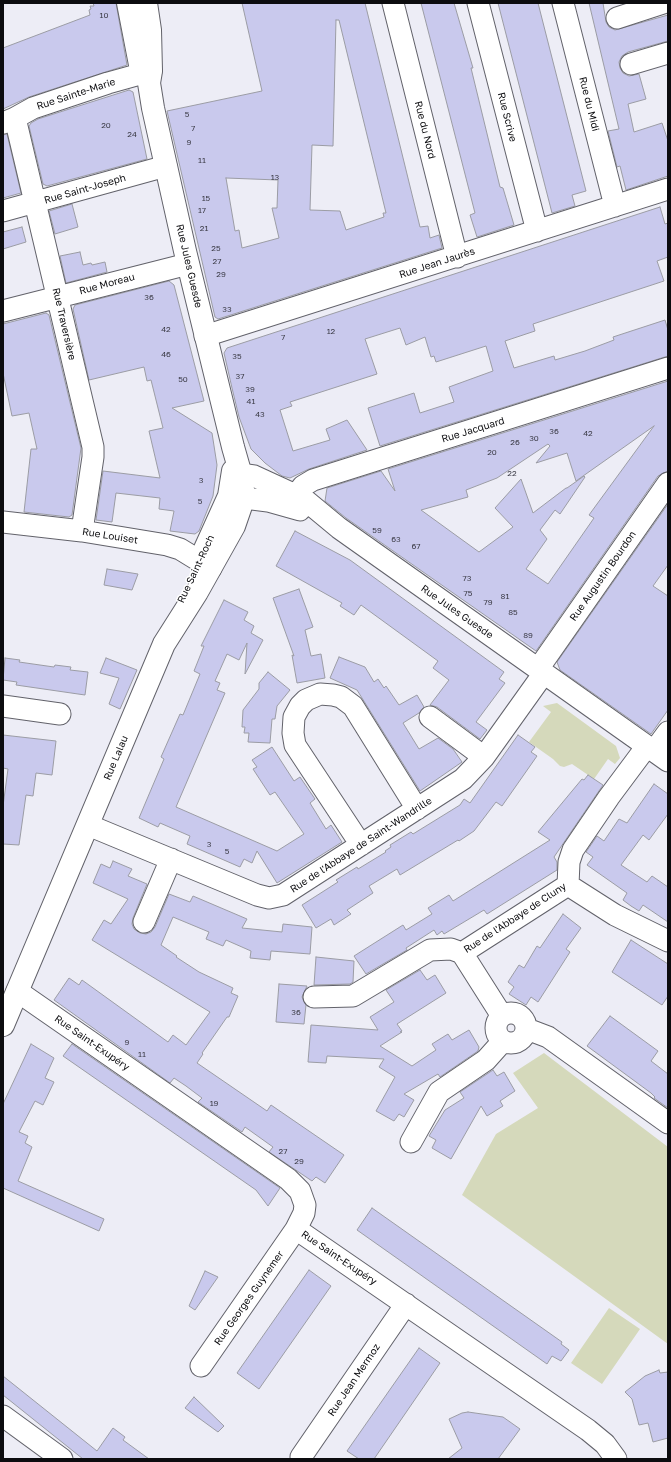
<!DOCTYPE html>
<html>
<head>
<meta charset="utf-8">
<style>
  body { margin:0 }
  #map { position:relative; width:671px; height:1462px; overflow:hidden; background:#ededf6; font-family:"Golos Text",sans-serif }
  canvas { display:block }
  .frame { position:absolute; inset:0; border:4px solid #0c0c0f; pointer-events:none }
</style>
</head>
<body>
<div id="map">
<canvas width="671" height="1462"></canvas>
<div class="frame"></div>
</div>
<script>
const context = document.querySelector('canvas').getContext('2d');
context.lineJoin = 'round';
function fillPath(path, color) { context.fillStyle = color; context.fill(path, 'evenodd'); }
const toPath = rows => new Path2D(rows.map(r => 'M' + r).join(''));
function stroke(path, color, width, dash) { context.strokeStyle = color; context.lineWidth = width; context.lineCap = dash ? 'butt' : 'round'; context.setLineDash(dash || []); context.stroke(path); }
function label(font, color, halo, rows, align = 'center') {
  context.font = font + ' "Golos Text",sans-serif'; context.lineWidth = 3; context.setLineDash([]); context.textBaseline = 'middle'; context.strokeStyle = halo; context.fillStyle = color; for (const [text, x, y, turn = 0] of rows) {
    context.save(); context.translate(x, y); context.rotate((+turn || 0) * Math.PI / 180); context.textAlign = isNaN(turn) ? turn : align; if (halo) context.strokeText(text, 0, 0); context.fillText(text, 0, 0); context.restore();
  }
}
fillPath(toPath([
  [557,703,616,746,620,758,615,764,608,759,594,779,572,764,564,767,560,766,553,759,529,742,551,712,543,706],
  [544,1053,668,1147,668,1344,462,1195,496,1134,538,1108,513,1073],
  [609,1308,640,1329,602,1384,571,1363]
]), '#d5d9bb');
const building = toPath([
  [93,3,116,3,127,65,29,97,3,109,3,48,90,15,89,10,91,9,90,6,94,6,93,3],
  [242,3,365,3,420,227,428,226,430,238,439,235,442,248,218,319,215,317,167,111,262,91,242,3],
  [336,20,339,20,386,213,383,213,384,217,346,230,340,211,310,210,312,145,333,146,336,20],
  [226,178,278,180,277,208,272,208,279,238,242,248,239,230,235,231,226,178],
  [421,3,454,3,473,68,471,68,500,187,503,188,514,225,477,237,470,215,475,213,421,3],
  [498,3,538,3,586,191,572,195,575,206,552,213,498,3],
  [589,3,603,3,606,22,609,27,615,30,668,15,668,41,628,52,622,56,619,62,620,68,623,73,629,76,639,74,646,99,628,104,634,132,662,123,668,141,668,176,626,190,620,166,617,167,608,131,619,129,589,3],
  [129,90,133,92,147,159,47,186,43,184,29,126,31,123,38,119,129,90],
  [7,134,21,193,3,198,3,135,7,134],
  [72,204,78,227,55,234,49,211,72,204],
  [660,207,665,224,668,223,668,257,657,261,664,281,533,324,535,331,505,341,514,368,554,356,555,360,585,351,614,340,613,337,665,320,668,330,668,356,380,446,368,408,414,393,420,413,454,402,449,387,493,371,486,346,436,362,434,356,431,357,425,337,406,345,400,328,365,339,377,374,290,402,292,406,280,410,293,451,330,440,326,429,347,420,367,450,309,469,290,478,282,476,265,463,251,449,239,417,232,388,224,353,227,348,660,207],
  [22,227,26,242,3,249,3,232,22,227],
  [80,252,83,265,91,263,92,265,105,262,107,272,66,283,60,256,80,252],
  [169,281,174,285,204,401,172,408,212,433,217,465,213,496,199,531,195,534,170,531,174,511,159,509,160,498,116,493,112,522,96,520,103,471,160,478,149,431,163,428,151,380,147,381,144,367,89,380,73,309,75,305,169,281],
  [46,313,49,315,81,448,72,515,69,517,24,512,31,449,37,449,29,413,12,416,3,373,3,324,46,313],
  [668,381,668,471,658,476,536,651,346,518,325,501,327,488,381,471,395,491,388,469,668,381],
  [654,426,589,515,594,518,548,584,526,569,547,539,540,530,555,510,560,514,585,477,584,476,567,488,566,488,533,513,521,479,495,508,513,527,479,552,421,510,468,497,466,490,497,478,548,444,550,446,536,463,567,453,576,481,654,426],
  [668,504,668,565,653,586,668,596,668,710,651,734,560,670,557,662,668,504],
  [295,531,350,560,504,672,499,679,505,683,476,722,487,730,480,739,437,707,430,705,449,680,433,668,438,661,361,605,354,615,340,606,342,603,276,566,295,531],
  [107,569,138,574,132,590,104,585,107,569],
  [299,589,313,627,305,630,311,656,321,654,325,678,297,683,292,655,294,656,273,598,299,589],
  [224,600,248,612,244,620,254,626,251,633,263,640,245,674,247,643,239,660,227,654,215,681,220,683,217,690,225,693,176,807,277,851,304,834,275,792,270,795,253,769,257,767,252,760,272,747,294,781,300,777,315,799,310,803,326,829,331,825,342,842,277,883,257,851,252,863,244,859,240,867,187,844,190,836,160,823,158,827,139,818,164,759,161,757,180,714,183,715,200,674,194,671,204,646,201,646,224,600],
  [339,657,365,667,374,682,378,679,384,688,386,686,399,705,417,695,424,707,419,713,403,723,419,749,438,738,453,749,462,762,420,791,357,690,330,678,339,657],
  [5,658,20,660,19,662,54,667,55,665,71,667,70,670,88,672,85,695,16,685,17,682,3,680,5,658],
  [106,658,137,670,120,709,109,704,119,678,100,673,106,658],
  [268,672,290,690,277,706,275,719,272,719,270,743,248,742,249,733,244,733,245,727,242,727,243,710,259,689,259,683,268,672],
  [3,735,56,741,52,775,36,773,33,796,26,795,19,845,3,844,3,806,8,769,3,768,3,735],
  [518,735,535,747,531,752,537,756,502,806,496,802,474,831,459,841,458,840,400,875,397,869,369,886,373,893,347,910,351,914,334,925,331,919,316,928,302,905,338,882,336,880,357,867,358,869,386,852,385,851,391,847,390,845,411,832,413,834,460,805,464,799,470,803,518,735],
  [588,775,603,785,554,857,557,862,557,870,487,914,484,910,444,934,442,931,437,935,434,930,406,948,407,950,366,974,354,956,403,925,406,930,432,914,428,908,449,895,453,901,550,840,538,832,582,779,584,780,588,775],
  [654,784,668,794,668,814,649,840,643,835,621,865,647,882,652,876,668,887,668,922,643,905,639,911,631,906,623,900,627,893,587,865,593,857,586,852,597,836,604,841,619,819,627,823,654,784],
  [113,861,132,869,128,876,147,884,133,918,132,924,134,929,140,933,146,934,151,932,155,927,169,894,190,902,193,896,247,919,242,928,282,932,283,924,312,927,310,954,271,951,270,960,250,958,251,951,226,940,223,946,206,939,209,932,173,917,161,945,177,956,176,957,199,972,233,988,231,993,238,996,229,1017,227,1017,202,1053,203,1054,197,1063,267,1111,271,1105,344,1155,325,1183,316,1177,312,1181,269,1152,273,1147,245,1127,242,1132,198,1102,202,1098,186,1086,174,1078,170,1083,54,1000,69,978,79,985,82,980,168,1042,173,1035,186,1045,210,1012,92,940,104,920,111,924,128,899,93,883,101,864,110,868,113,861],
  [563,914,581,928,566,949,570,952,538,1002,531,997,526,1005,509,994,514,987,508,982,519,965,524,968,537,946,540,948,563,914],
  [631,940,668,964,668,996,662,1005,612,972,631,940],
  [316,957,354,961,353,982,350,984,314,985,316,957],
  [420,970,427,980,435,975,446,993,397,1024,402,1031,400,1032,402,1032,380,1046,412,1066,436,1050,432,1044,448,1034,452,1040,469,1030,479,1047,478,1051,440,1077,438,1074,404,1094,414,1100,404,1117,399,1114,394,1121,376,1111,395,1077,379,1067,384,1059,327,1056,326,1063,308,1062,311,1025,378,1030,370,1017,394,1002,386,990,420,970],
  [279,984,307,986,302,997,306,1005,304,1024,276,1022,279,984],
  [610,1016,658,1051,651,1061,668,1074,668,1108,654,1098,655,1097,651,1093,587,1046,610,1016],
  [31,1044,54,1058,45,1078,54,1082,43,1105,35,1101,19,1132,28,1136,25,1143,32,1147,18,1181,104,1219,99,1231,3,1188,3,1104,31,1044],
  [72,1044,280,1188,268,1206,256,1190,63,1056,72,1044],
  [493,1070,497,1076,504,1072,515,1091,500,1101,503,1106,487,1116,481,1106,451,1159,432,1148,436,1140,429,1136,445,1110,464,1098,460,1092,493,1070],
  [372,1208,562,1342,561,1344,569,1350,561,1361,552,1356,547,1364,357,1230,372,1208],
  [309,1270,331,1286,259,1389,237,1373,309,1270],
  [205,1271,218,1277,195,1310,189,1306,205,1271],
  [419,1348,440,1363,374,1459,359,1459,347,1451,419,1348],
  [659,1370,660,1373,668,1372,668,1438,653,1442,648,1423,639,1425,632,1399,625,1392,645,1376,659,1370],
  [3,1376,97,1451,113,1428,125,1437,123,1440,149,1459,83,1459,3,1395,3,1376],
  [194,1397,224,1426,218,1432,185,1408,194,1397],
  [468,1412,503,1417,520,1429,498,1459,448,1459,462,1448,449,1419,462,1413,468,1412]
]);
fillPath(building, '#c9c9ed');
stroke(building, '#9b9ca4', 1);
const minor = toPath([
  [393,3,457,257],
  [478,3,537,231],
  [563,3,615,206],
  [617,18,663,3],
  [631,64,668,53],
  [15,118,93,447,93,457,82,531],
  [3,123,15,118,33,108,108,83,151,71],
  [3,211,166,166],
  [3,311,188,264],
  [205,336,668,189],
  [233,473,254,476,304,499,339,528,668,761],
  [229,496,268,501,300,510],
  [288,506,303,486,313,480,668,368],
  [3,522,82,531,167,545,180,549,211,568],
  [538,669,668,483],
  [3,706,60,714],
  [430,717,484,757],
  [654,751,668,732],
  [88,825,257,895,269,898,283,895,463,779,484,757,544,673],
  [361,845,295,745,293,733,294,717,300,706,306,700,320,694,333,695,341,697,353,706,417,809],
  [568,885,615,915,668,941],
  [144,922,171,859],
  [462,953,502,1016],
  [17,991,288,1179,300,1191,305,1205,304,1213,296,1229,588,1430,605,1444,616,1459],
  [314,997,353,996,430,950,451,949,462,953,568,885,569,862,573,850,609,797,647,746],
  '496 1028a15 15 0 1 1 30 0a15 15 0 1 1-30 0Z',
  [527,1029,548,1037,668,1123],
  [411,1142,439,1092,486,1060,503,1041],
  [201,1366,296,1229],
  [3,1416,62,1459],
  [301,1457,406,1304]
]);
const major = toPath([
  [128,3,142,75],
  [200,560,229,496,233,471],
  [3,1025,164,644,197,592,234,526,244,497,241,475,233,447,185,251,153,108,149,83,151,71,150,30,146,3]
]);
stroke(minor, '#62626a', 23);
stroke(major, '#62626a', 24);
stroke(minor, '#fff', 21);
stroke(major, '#fff', 22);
label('8px', '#3b3b46', null, [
  ["10",104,15],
  ["5",187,114],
  ["20",106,125],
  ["7",193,128],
  ["24",132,134],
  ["9",189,142],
  ["11",202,160],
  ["13",275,177],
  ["15",206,198],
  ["17",202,210],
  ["21",204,228],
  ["25",216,248],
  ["27",217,261],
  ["29",221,274],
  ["36",149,297],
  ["33",227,309],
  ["42",166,329],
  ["12",331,331],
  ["7",283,337],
  ["46",166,354],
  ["35",237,356],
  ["37",240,376],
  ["50",183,379],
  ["39",250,389],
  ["41",251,401],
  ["43",260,414],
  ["36",554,431],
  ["42",588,433],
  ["30",534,438],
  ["26",515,442],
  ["20",492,452],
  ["22",512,473],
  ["3",201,480],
  ["5",200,501],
  ["59",377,530],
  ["63",396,539],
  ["67",416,546],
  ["73",467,578],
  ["75",468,593],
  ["81",505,596],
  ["79",488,602],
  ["85",513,612],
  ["89",528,635],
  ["3",209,844],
  ["5",227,851],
  ["36",296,1012],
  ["9",127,1042],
  ["11",142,1054],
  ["19",214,1103],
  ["27",283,1151],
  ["29",299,1161]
]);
label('10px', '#0c0c0f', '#fff', [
  ["Rue Sainte-Marie",76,94,-18],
  ["Rue du Midi",589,104,76],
  ["Rue Scrive",507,117,76],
  ["Rue du Nord",425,130,76],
  ["Rue Saint-Joseph",85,189,-16],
  ["Rue Jean Jaurès",437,263,-18],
  ["Rue Jules Guesde",189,266,77],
  ["Rue Moreau",107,284,-15],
  ["Rue Traversière",64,324,77],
  ["Rue Jacquard",473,430,-17],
  ["Rue Louiset",110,536,9],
  ["Rue Saint-Roch",196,569,-65],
  ["Rue Augustin Bourdon",603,576,-55],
  ["Rue Jules Guesde",457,612,35],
  ["Rue Lalau",116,758,-67],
  ["Rue de l'Abbaye de Saint-Wandrille",361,845,-33],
  ["Rue de l'Abbaye de Cluny",515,918,-33],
  ["Rue Saint-Exupéry",92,1043,35],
  ["Rue Saint-Exupéry",339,1258,34],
  ["Rue Georges Guynemer",249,1298,-55],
  ["Rue Jean Mermoz",354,1380,-56]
]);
</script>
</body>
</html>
